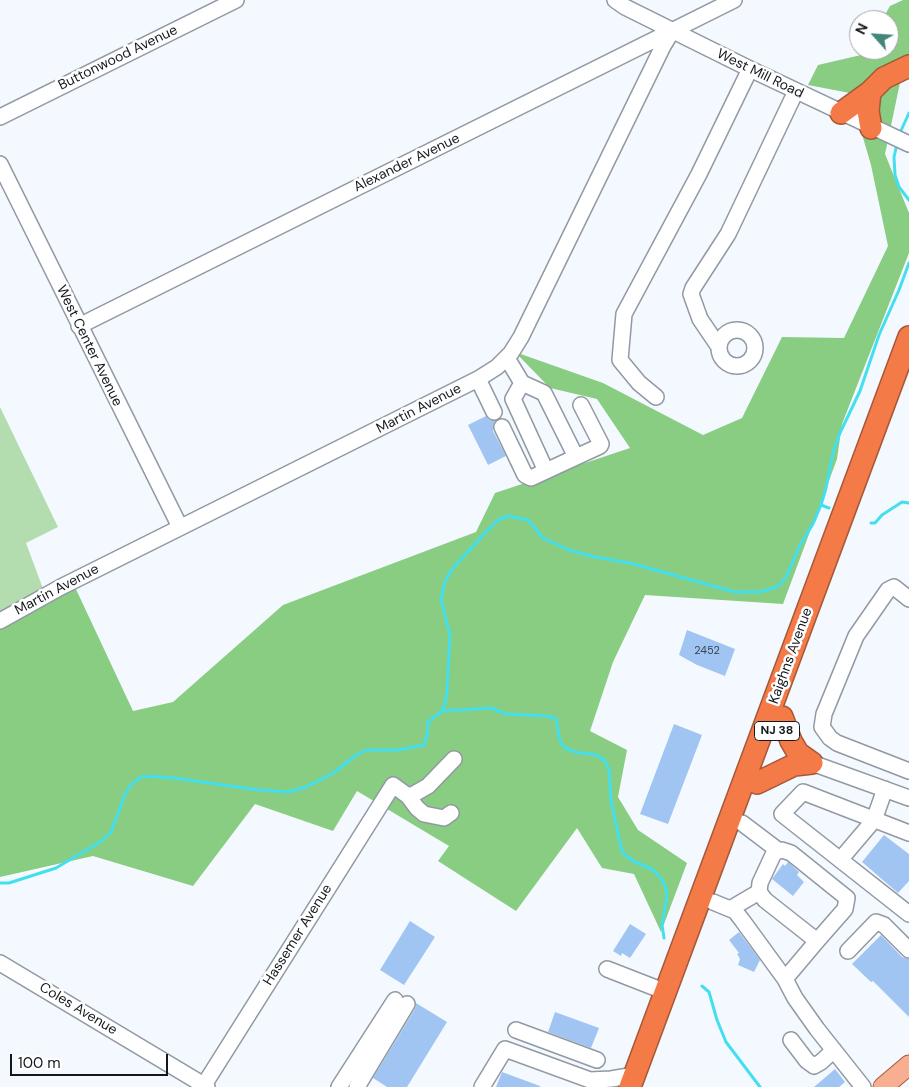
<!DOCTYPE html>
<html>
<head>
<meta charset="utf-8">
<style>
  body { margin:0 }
  #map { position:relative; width:909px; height:1087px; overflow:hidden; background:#f4f9ff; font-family:"DM Sans",sans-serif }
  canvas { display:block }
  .north { position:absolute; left:849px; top:10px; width:50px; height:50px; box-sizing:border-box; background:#fff; border:1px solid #a2a3a4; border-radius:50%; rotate:296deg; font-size:14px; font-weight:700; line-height:20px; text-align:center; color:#16191c }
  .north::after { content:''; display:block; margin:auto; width:18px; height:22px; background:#43877b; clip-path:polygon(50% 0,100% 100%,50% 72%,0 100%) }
  .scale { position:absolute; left:10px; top:1054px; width:158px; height:22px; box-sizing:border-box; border:2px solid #16191c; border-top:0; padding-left:6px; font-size:15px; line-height:18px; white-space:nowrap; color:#16191c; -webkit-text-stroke:4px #fff; paint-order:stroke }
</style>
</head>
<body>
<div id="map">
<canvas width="909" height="1087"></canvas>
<div class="north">N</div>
<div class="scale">100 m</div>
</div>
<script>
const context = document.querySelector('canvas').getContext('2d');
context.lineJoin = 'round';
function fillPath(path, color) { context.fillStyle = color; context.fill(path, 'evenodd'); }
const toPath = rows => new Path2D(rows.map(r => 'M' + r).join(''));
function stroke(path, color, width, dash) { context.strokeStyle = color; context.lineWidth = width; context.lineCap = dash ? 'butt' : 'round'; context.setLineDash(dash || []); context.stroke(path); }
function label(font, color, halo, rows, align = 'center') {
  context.font = font + ' "DM Sans",sans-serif'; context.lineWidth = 5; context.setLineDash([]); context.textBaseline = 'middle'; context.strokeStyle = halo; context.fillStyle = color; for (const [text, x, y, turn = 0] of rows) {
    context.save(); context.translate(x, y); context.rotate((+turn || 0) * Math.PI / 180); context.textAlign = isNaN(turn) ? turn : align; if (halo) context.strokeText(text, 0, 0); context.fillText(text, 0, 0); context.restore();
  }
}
fillPath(toPath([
  [0,407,58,527,26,543,45,594,0,623]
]), '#b3ddaf');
fillPath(toPath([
  [903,0,909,0,909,57,905,59,885,154,909,213,909,253,842,424,837,459,783,604,645,595,613,662,590,731,627,750,618,797,638,830,687,863,661,932,634,874,602,868,577,828,516,911,438,861,449,846,357,791,333,831,255,804,193,886,93,856,0,877,0,623,74,585,133,711,173,702,283,605,476,532,495,493,630,448,597,399,550,388,515,352,603,383,703,435,742,418,782,337,844,338,888,246,871,165,850,93,808,85,818,65,861,55,865,50,889,50,889,20,882,20,890,6]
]), '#88cd81');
stroke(toPath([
  [899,135,909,113],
  [897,144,894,157,895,175,899,187,909,200],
  [821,505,829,508],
  [871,523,875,523,882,515,902,502,909,503],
  [442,711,491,708,506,714,548,716,556,719,560,741,565,748,575,752,597,755,605,761,609,769,611,801,622,852,633,861,652,869,659,876,665,885,667,896,662,925,664,938],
  [0,883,9,883,56,868,100,842,111,832,125,794,130,786,139,778,147,776,174,778,259,790,288,792,306,787,335,772,356,755,367,750,398,750,424,745,427,736,428,722,442,711,446,700,447,690,450,635,441,599,445,581,453,568,486,532,498,520,508,516,528,520,543,538,569,550,595,557,630,563,735,592,760,592,777,587,783,581,787,575,800,545,813,524,821,505,826,488,833,453,839,435,860,391,879,335,899,290,909,263],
  [702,986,709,992,717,1020,726,1042,760,1087]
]), '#43dfee', 3);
fillPath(toPath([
  [486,416,489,420,495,421,493,426,493,431,506,456,488,465,468,425],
  [687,630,735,649,725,676,697,665,679,655],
  [674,724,702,735,668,824,640,814],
  [884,835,909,854,909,881,898,893,862,862],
  [788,862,799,872,797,875,804,882,793,896,772,879,783,864,785,866],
  [410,921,435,937,404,985,380,970],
  [630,924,646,934,630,958,622,953,621,956,613,951],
  [739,932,760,960,754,972,738,965,740,959,737,954,739,953,729,940],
  [881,935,902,957,909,959,909,1017,873,981,871,982,852,964],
  [416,1003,447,1022,407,1087,387,1087,373,1078,415,1009],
  [555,1012,599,1028,591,1048,548,1032],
  [835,1069,845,1082,839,1087,814,1087],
  [502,1072,540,1086,540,1087,496,1087]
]), '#a1c5f3');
const minor = toPath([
  [615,0,625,7,750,69,909,144],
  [0,117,236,0],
  [0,164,180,527],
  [79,326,734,0],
  '719 348a18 18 0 1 1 36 0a18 18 0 1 1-36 0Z',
  [719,347,700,319,691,294,693,288,728,234,796,91],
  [507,358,522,383,544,393,576,457],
  [478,379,494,412],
  [522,383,513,399,546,471,600,446,601,444,581,405],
  [656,397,639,383,620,360,624,314,699,174,750,69],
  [502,427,525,475,531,478,546,471],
  [909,599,894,587,888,590,856,636,824,714,822,727,830,738,837,743,909,771],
  [0,621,61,587,478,379,497,367,511,353,521,337,663,46,672,31],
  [812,763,909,798],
  [408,796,417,808,424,814,444,818,451,813],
  [742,823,779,851],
  [909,833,803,792,782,814,909,914],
  [840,860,874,820,885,789],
  [713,902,735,911,742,920,785,979,795,998,817,1029,863,1087],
  [730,909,759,892],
  [848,951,876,922,884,925,909,950],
  [0,963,207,1087],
  [607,969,666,992],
  [785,979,817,941,845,909,847,898,791,853,782,850,777,851,773,855,760,883,759,892,765,900,817,941],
  [516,1030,597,1060],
  [791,1040,807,1061,814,1066,821,1062,834,1050],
  [590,1080,611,1079,635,1075],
  [204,1085,393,785,408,796,414,794,428,786,454,759],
  [339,1087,395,1000],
  [357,1087,407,1004],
  [482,1087,505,1049,590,1080,600,1087]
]);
const major = toPath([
  [883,1087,909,1065]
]);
const highway = toPath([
  [870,92,868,111,871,128],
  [841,113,870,92,884,78,909,66],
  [782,717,791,741,798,753,812,763],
  [757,783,794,765,812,763],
  [630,1087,909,337]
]);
stroke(minor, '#9199a2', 18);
stroke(major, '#a65838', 21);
stroke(highway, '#a65838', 24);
stroke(minor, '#fff', 15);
stroke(major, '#f8af91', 19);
stroke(highway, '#f47a47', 21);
label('11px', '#394452', null, [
  ["2452",707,651]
]);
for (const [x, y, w] of [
  [777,731,45]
]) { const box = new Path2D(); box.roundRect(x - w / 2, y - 9.5, w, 19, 4); context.fillStyle = '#fff'; context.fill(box); stroke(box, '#16191c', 1); }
label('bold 12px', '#16191c', null, [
  ["NJ 38",777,731]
]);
label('14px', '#16191c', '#fff', [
  ["Buttonwood Avenue",118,58,-26],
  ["West Mill Road",760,74,26],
  ["Alexander Avenue",407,163,-26],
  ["West Center Avenue",89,346,64],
  ["Martin Avenue",419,409,-27],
  ["Martin Avenue",57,590,-28],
  ["Kaighns Avenue",791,656,-70],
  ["Hassemer Avenue",298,935,-58],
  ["Coles Avenue",78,1009,31]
]);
</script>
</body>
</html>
